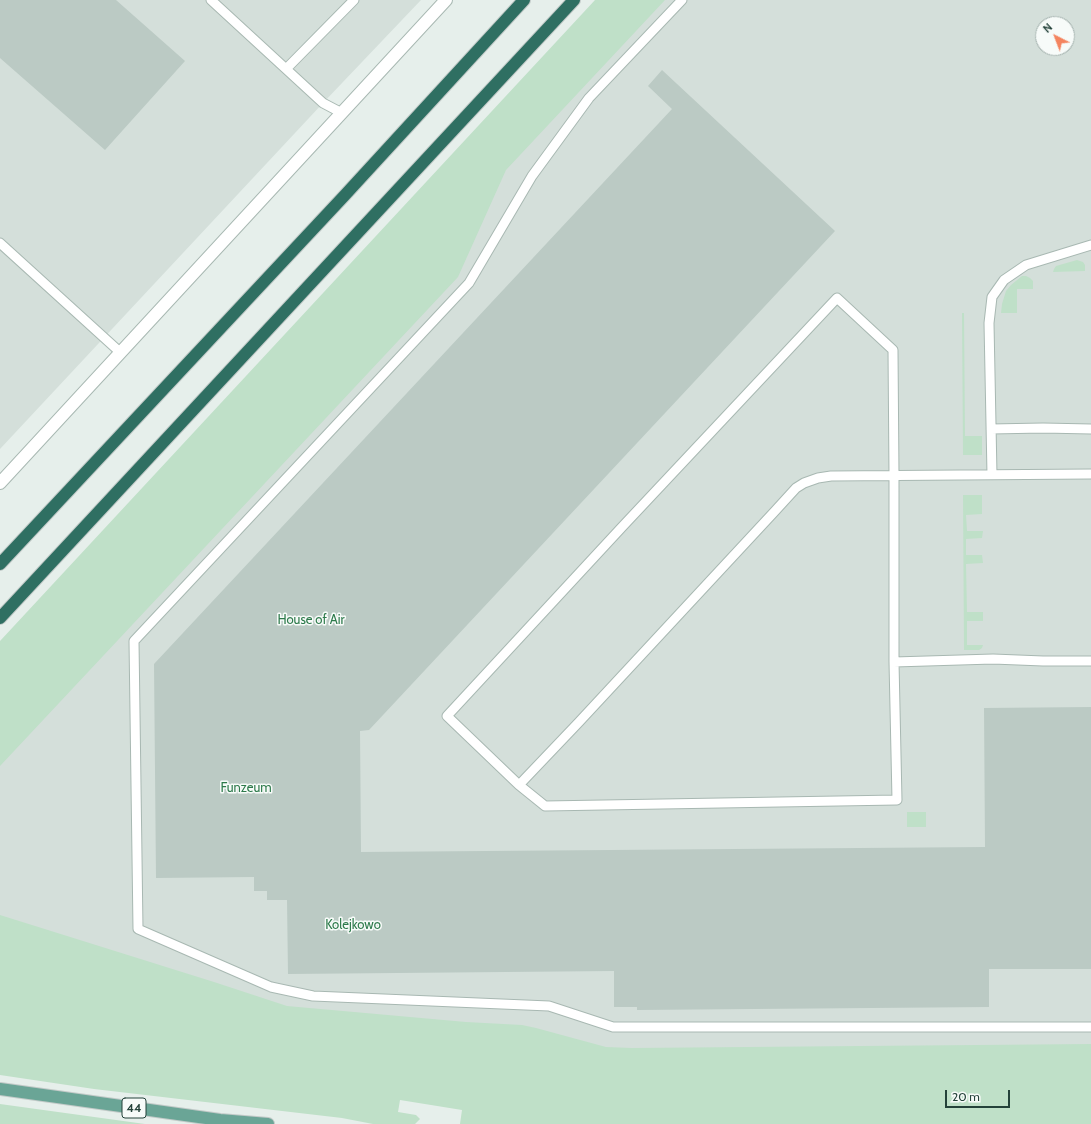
<!DOCTYPE html>
<html>
<head>
<meta charset="utf-8">
<style>
  body { margin:0 }
  #map { position:relative; width:1091px; height:1124px; overflow:hidden; background:#e6efeb; font-family:Cabin,sans-serif }
  canvas { display:block }
  .north { position:absolute; left:1035px; top:16px; width:40px; height:40px; box-sizing:border-box; background:#f7fbf9; border:1px solid #a3b1ad; border-radius:50%; rotate:318deg; font-size:11px; font-weight:700; line-height:16px; text-align:center; color:#24423a }
  .north::after { content:''; display:block; margin:auto; width:14px; height:18px; background:#f4845f; clip-path:polygon(50% 0,100% 100%,50% 72%,0 100%) }
  .scale { position:absolute; left:945px; top:1090px; width:65px; height:18px; box-sizing:border-box; border:2px solid #24423a; border-top:0; padding-left:5px; font-size:12px; line-height:14px; white-space:nowrap; color:#24423a; -webkit-text-stroke:3px #f7fbf9; paint-order:stroke }
</style>
</head>
<body>
<div id="map">
<canvas width="1091" height="1124"></canvas>
<div class="north">N</div>
<div class="scale">20 m</div>
</div>
<script>
const context = document.querySelector('canvas').getContext('2d');
context.lineJoin = 'round';
function fillPath(path, color) { context.fillStyle = color; context.fill(path, 'evenodd'); }
const toPath = rows => new Path2D(rows.map(r => 'M' + r).join(''));
function stroke(path, color, width, dash) { context.strokeStyle = color; context.lineWidth = width; context.lineCap = dash ? 'butt' : 'round'; context.setLineDash(dash || []); context.stroke(path); }
function label(font, color, halo, rows, align = 'center') {
  context.font = font + ' Cabin,sans-serif'; context.lineWidth = 3; context.setLineDash([]); context.textBaseline = 'middle'; context.strokeStyle = halo; context.fillStyle = color; for (const [text, x, y, turn = 0] of rows) {
    context.save(); context.translate(x, y); context.rotate((+turn || 0) * Math.PI / 180); context.textAlign = isNaN(turn) ? turn : align; if (halo) context.strokeText(text, 0, 0); context.fillText(text, 0, 0); context.restore();
  }
}
fillPath(toPath([
  [0,0,421,0,323,103,0,449],
  [656,0,1091,0,1091,1121,0,1056,0,692],
  [1043,24,1067,24,1067,48,1043,48]
]), '#d4dfda');
fillPath(toPath([
  [595,0,665,0,506,170,458,277,0,766,0,641],
  [1077,260,1083,262,1085,265,1085,271,1053,272,1054,269,1056,266],
  [1022,276,1026,276,1030,278,1033,281,1033,289,1017,289,1017,313,1001,313,1002,304,1006,291,1011,285],
  [962,313,964,313,965,436,982,436,982,455,963,455],
  [963,495,982,495,982,514,966,515,967,531,983,531,982,538,966,539,966,555,982,555,983,563,966,564,967,612,983,612,983,621,967,621,967,645,983,645,982,648,979,650,964,650],
  [907,812,926,812,926,827,907,827],
  [0,915,214,982,287,1006,466,1022,522,1025,536,1028,606,1047,632,1048,1091,1044,1091,1124,460,1124,462,1110,400,1100,398,1112,416,1115,420,1119,415,1124,373,1124,342,1118,94,1089,0,1075],
  [0,1104,145,1124,0,1124]
]), '#bfe0c8');
fillPath(toPath([
  [0,0,116,0,185,61,105,150,0,58],
  [662,70,835,231,369,730,360,731,361,852,985,847,984,708,1091,707,1091,969,989,969,989,1007,637,1010,637,1007,614,1007,614,971,288,974,287,900,267,900,267,891,254,891,254,877,156,878,154,664,672,109,648,86]
]), '#bbcac4');
const lane = toPath([
  [211,0,323,103,342,113],
  [682,0,589,98,532,176,469,283,134,641,138,929,271,987,313,996,549,1006,613,1027,1091,1027],
  [287,68,354,0],
  [0,243,121,353],
  [837,298,893,350,894,476,894,662,897,800,545,806,519,785,447,716,622,527,837,298],
  [991,429,1043,428,1091,429],
  [992,475,989,323,992,297,1004,280,1026,265,1091,245],
  [894,662,993,659,1043,661,1091,661],
  [519,785,579,722,775,511,796,488,804,483,818,478,831,476,1091,474]
]);
const street = toPath([
  [0,483,446,0]
]);
const primary = toPath([
  [0,1089,220,1120,268,1124]
]);
const highway = toPath([
  [0,564,345,195,524,0],
  [0,618,574,0]
]);
stroke(lane, '#a8b8b2', 11);
stroke(street, '#a8b8b2', 14);
stroke(primary, '#c2cac8', 14);
stroke(highway, '#c2cac8', 14);
stroke(lane, '#fff', 9);
stroke(street, '#fff', 12);
stroke(primary, '#6aa596', 12);
stroke(highway, '#2f6f62', 12);
for (const [x, y, w] of [
  [134,1108,24]
]) { const box = new Path2D(); box.roundRect(x - w / 2, y - 10, w, 20, 3); context.fillStyle = '#f7fbf9'; context.fill(box); stroke(box, '#24423a', 1); }
label('bold 12px', '#24423a', null, [
  ["44",134,1108]
]);
label('13px', '#2d7a4b', '#f7fbf9', [
  ["House of Air",311,620],
  ["Funzeum",246,788],
  ["Kolejkowo",353,925]
]);
</script>
</body>
</html>
